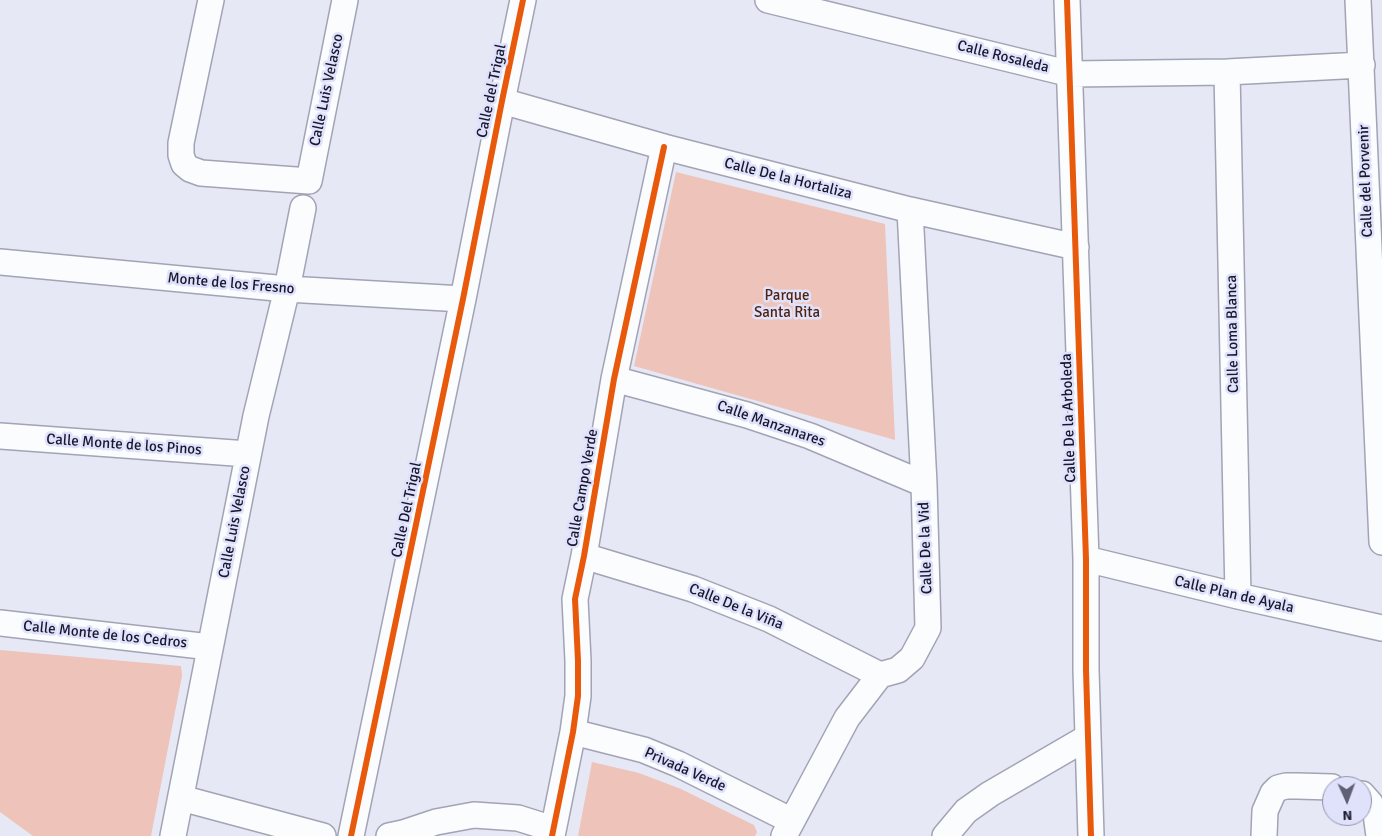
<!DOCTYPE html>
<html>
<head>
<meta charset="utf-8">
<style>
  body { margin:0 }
  #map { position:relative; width:1382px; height:836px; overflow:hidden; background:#e6e8f6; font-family:Signika,sans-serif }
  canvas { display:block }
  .north { position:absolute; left:1322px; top:776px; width:50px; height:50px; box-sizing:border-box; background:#e0e2fc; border:1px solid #9091aa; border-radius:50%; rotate:178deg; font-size:14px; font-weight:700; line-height:20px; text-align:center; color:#17172e }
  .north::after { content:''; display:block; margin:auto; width:18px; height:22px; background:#5f6074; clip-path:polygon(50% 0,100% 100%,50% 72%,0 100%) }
</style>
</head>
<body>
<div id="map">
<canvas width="1382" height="836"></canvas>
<div class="north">N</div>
</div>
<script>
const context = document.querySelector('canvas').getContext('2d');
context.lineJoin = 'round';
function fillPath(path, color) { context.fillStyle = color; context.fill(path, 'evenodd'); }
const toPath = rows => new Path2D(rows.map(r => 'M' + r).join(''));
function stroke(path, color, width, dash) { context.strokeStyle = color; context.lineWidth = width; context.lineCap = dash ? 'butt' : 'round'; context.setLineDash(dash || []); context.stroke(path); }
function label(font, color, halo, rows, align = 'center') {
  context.font = font + ' Signika,sans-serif'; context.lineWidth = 5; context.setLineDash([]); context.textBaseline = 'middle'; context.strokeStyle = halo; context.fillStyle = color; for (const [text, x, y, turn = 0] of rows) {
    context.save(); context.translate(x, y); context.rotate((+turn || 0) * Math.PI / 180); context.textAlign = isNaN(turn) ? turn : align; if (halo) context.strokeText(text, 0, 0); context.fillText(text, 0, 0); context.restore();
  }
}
fillPath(toPath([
  [676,172,885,224,895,440,634,366],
  [0,650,181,666,182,676,151,836,33,836,0,812],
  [592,762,639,773,681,789,754,825,757,832,755,836,578,836]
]), '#eec4ba');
const minor = toPath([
  [211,0,181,143,181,155,184,164,190,169,201,173,309,181,345,0],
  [768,0,1071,74,1227,72,1362,65],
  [1067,0,1086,559,1086,670,1091,836],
  [1358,0,1382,542],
  [1227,72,1238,596],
  [502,101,664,147,910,210,1076,247],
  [0,262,287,289,463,299],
  [614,379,747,415,810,436,924,484],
  [0,436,248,454],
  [584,556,693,589,769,619,880,675],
  [1086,559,1238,596,1382,628],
  [0,623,210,647],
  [573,732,644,750,678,764,792,821],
  [1362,794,1370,803,1376,814,1379,836],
  [181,798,323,836],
  [173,836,256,416,287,289,303,208],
  [351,836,463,299,502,101,523,0],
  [389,836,403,833,436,822,474,815,518,818,553,829],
  [552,836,573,732,578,696,578,661,575,599,584,556,614,379,664,147],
  [784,836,847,718,880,675,898,670,912,658,928,628,924,484,910,210],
  [945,836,966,811,990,794,1088,737],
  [1264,836,1265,811,1273,793,1278,788,1286,786,1297,786,1332,787]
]);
stroke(minor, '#a2a3b4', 28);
stroke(minor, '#fbfcfe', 25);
stroke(toPath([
  [1067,0,1086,559,1086,670,1091,836],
  [351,836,463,299,502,101,523,0],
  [552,836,573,732,578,696,578,661,575,599,584,556,614,379,664,147]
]), '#e8590c', 6);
label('15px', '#17172e', '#e0e2fc', [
  ["Calle Rosaleda",1003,57,14],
  ["Calle Luis Velasco",327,90,-78],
  ["Calle del Trigal",492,91,-78],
  ["Calle De la Hortaliza",788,179,14],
  ["Calle del Porvenir",1366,181,-92],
  ["Monte de los Fresno",231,284,5],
  ["Calle Loma Blanca",1233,334,-91],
  ["Calle De la Arboleda",1069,418,-92],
  ["Calle Manzanares",771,424,19],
  ["Calle Monte de los Pinos",124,445,4],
  ["Calle Campo Verde",583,488,-80],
  ["Calle Del Trigal",407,510,-78],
  ["Calle Luis Velasco",235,522,-79],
  ["Calle De la Vid",926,548,-92],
  ["Calle Plan de Ayala",1234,595,13],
  ["Calle De la Viña",736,607,22],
  ["Calle Monte de los Cedros",105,635,6],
  ["Privada Verde",685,770,24]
]);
label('15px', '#51220e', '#e0e2fc', [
  ["Parque",787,296],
  ["Santa Rita",787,313]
]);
</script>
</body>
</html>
